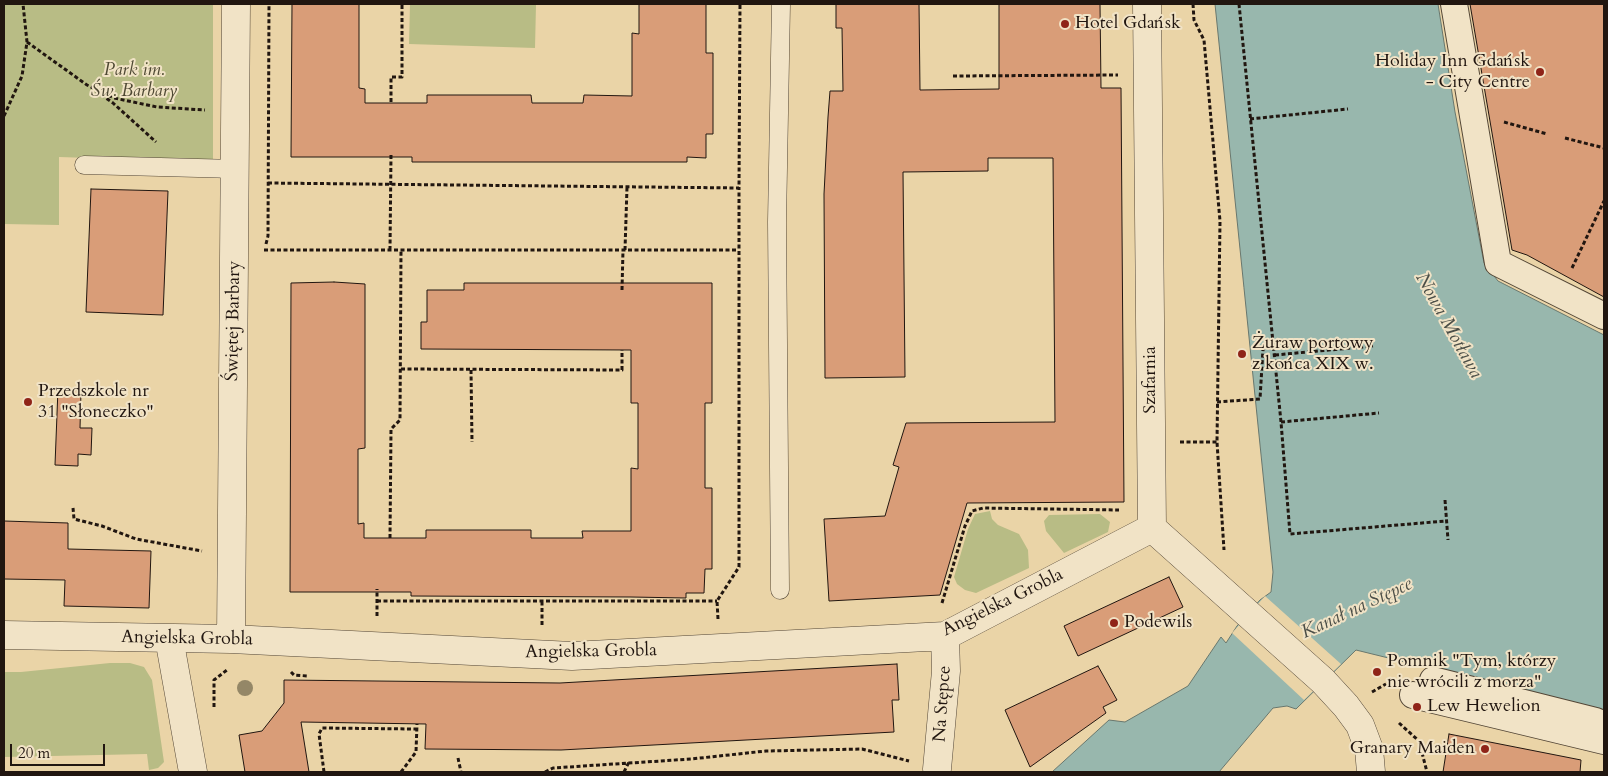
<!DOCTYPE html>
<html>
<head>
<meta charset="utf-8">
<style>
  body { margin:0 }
  #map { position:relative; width:1608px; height:776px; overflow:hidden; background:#ead4a7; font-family:Cardo,serif }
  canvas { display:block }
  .frame { position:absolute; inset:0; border:5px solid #211610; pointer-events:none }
  .scale { position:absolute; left:10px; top:744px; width:95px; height:22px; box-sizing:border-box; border:2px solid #211610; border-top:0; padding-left:6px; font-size:15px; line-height:18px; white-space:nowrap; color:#211610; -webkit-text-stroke:4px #f1e3c6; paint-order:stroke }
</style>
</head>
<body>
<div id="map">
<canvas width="1608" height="776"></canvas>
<div class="frame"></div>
<div class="scale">20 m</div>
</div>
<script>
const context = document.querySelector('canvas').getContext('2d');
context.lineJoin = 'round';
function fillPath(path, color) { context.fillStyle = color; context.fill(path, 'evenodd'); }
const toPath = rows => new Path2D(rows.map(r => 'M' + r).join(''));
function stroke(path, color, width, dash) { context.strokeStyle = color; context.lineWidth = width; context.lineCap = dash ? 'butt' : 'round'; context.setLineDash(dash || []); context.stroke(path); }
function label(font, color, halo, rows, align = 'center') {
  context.font = font + ' Cardo,serif'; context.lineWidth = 4; context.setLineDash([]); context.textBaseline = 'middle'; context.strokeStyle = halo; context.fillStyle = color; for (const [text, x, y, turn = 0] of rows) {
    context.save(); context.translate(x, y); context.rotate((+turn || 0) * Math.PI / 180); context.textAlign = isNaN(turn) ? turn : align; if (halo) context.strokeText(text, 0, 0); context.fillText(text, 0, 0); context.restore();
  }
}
fillPath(toPath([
  [4,4,213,4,213,162,59,157,59,225,4,224],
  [410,4,536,5,535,48,409,44],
  [990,511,992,519,998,525,1019,534,1028,550,1029,568,976,593,965,590,957,584,954,577,968,529,975,514],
  [1100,514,1110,522,1108,532,1064,553,1046,531,1044,521,1049,515],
  [110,663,130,663,144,667,152,680,164,762,158,768,149,770,147,754,4,757,4,672,21,672]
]), '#b8bc85');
const water = toPath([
  [1215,4,1438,4,1455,112,1484,263,1498,281,1604,335,1604,711,1356,650,1296,709,1287,706,1273,708,1219,772,1052,772,1109,720,1125,722,1188,686,1221,637,1226,643,1237,626,1260,600,1271,592,1273,572,1215,4]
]);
fillPath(water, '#98b7ad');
stroke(water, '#68776e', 1);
fillPath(toPath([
  [1265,596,1341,664,1304,700,1232,633]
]), '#ead4a7');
const building = toPath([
  [292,4,359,4,359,88,365,89,365,103,427,103,427,95,531,95,532,103,583,103,584,95,632,96,632,33,639,34,639,4,706,4,706,53,713,53,713,134,706,134,706,158,687,157,687,162,412,162,412,157,291,157,292,4],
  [836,4,919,4,920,90,999,89,999,4,1100,4,1101,88,1121,88,1124,502,967,503,940,595,829,601,824,519,885,516,899,467,893,465,906,423,1055,422,1053,158,988,158,988,171,903,172,905,377,825,378,824,194,828,117,830,91,843,91,842,28,836,28,836,4],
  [1470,4,1604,4,1604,297,1527,255,1512,250,1470,4],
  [91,189,168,191,163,315,86,312,91,189],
  [334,282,365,284,365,448,358,449,358,524,364,523,364,538,426,538,426,530,531,530,531,538,583,538,582,531,631,531,631,468,638,469,638,403,631,403,631,350,421,349,421,322,427,322,427,290,464,290,464,283,712,283,712,403,705,403,705,488,712,488,712,569,705,569,704,593,686,593,686,598,631,597,411,596,411,592,290,592,291,283,334,282],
  [58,389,81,391,80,428,92,428,91,455,78,454,78,466,55,465,58,389],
  [4,521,68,523,68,549,151,551,149,608,64,606,65,580,4,579,4,521],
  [1169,577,1183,607,1078,656,1064,626,1169,577],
  [897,664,899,700,892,700,894,732,561,750,425,749,426,724,301,722,309,772,245,772,239,735,262,731,284,703,284,680,560,683,897,664],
  [1098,666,1117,700,1103,707,1106,713,1030,767,1005,710,1098,666],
  [1449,734,1581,760,1580,772,1443,772,1449,734]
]);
fillPath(building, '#d99d78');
stroke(building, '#211610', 1);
const service = toPath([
  [84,165,236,169],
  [780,590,777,222,781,4]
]);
const pedestrian = toPath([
  [1454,4,1498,263,1604,316],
  [1433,680,1596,721,1604,732],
  [1413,695,1604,741]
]);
const minor = toPath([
  [1147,4,1152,528,1323,681,1346,706,1360,725,1369,749,1371,772],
  [4,635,231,639,572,656,945,636,1152,528],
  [169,638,193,772],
  [231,639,236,4],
  [937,769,946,671,945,636]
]);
stroke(service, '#534636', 19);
stroke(pedestrian, '#534636', 28);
stroke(minor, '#534636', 29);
stroke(toPath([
  [1193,4,1194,20,1204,40,1220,221,1217,442,1224,550],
  [1239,4,1281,422,1290,534,1446,521],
  [27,42,87,85,114,98,157,107,205,110],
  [953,76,1118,75],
  [96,91,113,103,156,142],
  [391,102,391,77,402,77,402,4],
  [4,116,22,76,27,42,23,4],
  [1250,119,1348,109],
  [1504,122,1547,134],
  [1565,138,1604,148],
  [268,183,739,188,740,4],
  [266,244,268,236,269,4],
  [264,250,738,250],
  [390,250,391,154],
  [625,250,627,187],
  [1572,268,1604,201],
  [622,290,623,250],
  [1275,355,1373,346],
  [401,369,622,370,622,350],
  [471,370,472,442],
  [1217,402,1260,399,1263,349,1274,347],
  [1281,422,1379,413],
  [1180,442,1217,442],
  [1445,500,1448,540],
  [73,508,74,519,102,526,136,539,202,551],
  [390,538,391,429,400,420,401,250],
  [377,601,717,601],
  [942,603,965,526,972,511,983,508,1119,510],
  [377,616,377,589],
  [718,619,717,601,739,567,739,188],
  [542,625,542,601],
  [291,672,294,675,308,676],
  [1372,692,1386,684],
  [214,707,214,680,227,670],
  [1399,723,1419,741,1427,772],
  [458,758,461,772],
  [324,772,319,734,322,728,416,729],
  [401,772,416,752,417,724],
  [545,772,553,768,691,759,766,751,862,749,909,761],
  [624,772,629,762]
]), '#211610', 3, [4, 2.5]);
stroke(service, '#f1e3c6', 18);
stroke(pedestrian, '#f1e3c6', 26);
stroke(minor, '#f1e3c6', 28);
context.fillStyle = '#948767';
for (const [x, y] of [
  [245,688]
]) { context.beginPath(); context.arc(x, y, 8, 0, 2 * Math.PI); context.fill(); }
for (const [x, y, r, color] of [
  [1065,24,5,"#8f2418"],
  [1540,72,5,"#8f2418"],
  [1242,354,5,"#8f2418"],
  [28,402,5,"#8f2418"],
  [1114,623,5,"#8f2418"],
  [1377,672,5,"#8f2418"],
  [1417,707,5,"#8f2418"],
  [1485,749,5,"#8f2418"]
]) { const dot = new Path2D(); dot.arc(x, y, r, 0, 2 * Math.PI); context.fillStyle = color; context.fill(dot); stroke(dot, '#f1e3c6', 2); }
label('18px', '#211610', '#f1e3c6', [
  ["Hotel Gdańsk",1075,24],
  ["Holiday Inn Gdańsk",1530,62,"right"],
  ["- City Centre",1530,83,"right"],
  ["Żuraw portowy",1252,344],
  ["z końca XIX w.",1252,365],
  ["Przedszkole nr",38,392],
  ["31 \"Słoneczko\"",38,413],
  ["Podewils",1124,623],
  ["Pomnik \"Tym, którzy",1387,662],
  ["nie wrócili z morza\"",1387,683],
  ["Lew Hewelion",1427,707],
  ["Granary Maiden",1475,749,"right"]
], 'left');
label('italic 18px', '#4e4833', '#f1e3c6', [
  ["Park im.",134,71],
  ["Św. Barbary",134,92]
]);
label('18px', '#211610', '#f1e3c6', [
  ["Świętej Barbary",234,321,-89],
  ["Szafarnia",1151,380,-90],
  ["Angielska Grobla",1003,603,-26],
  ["Angielska Grobla",187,639,1],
  ["Angielska Grobla",591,652,-1],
  ["Na Stępce",943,704,-86]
]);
label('italic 19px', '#4b4e47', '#f1e3c6', [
  ["Nowa Motława",1448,326,61],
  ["Kanał na Stępce",1357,609,-25]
]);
</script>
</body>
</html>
